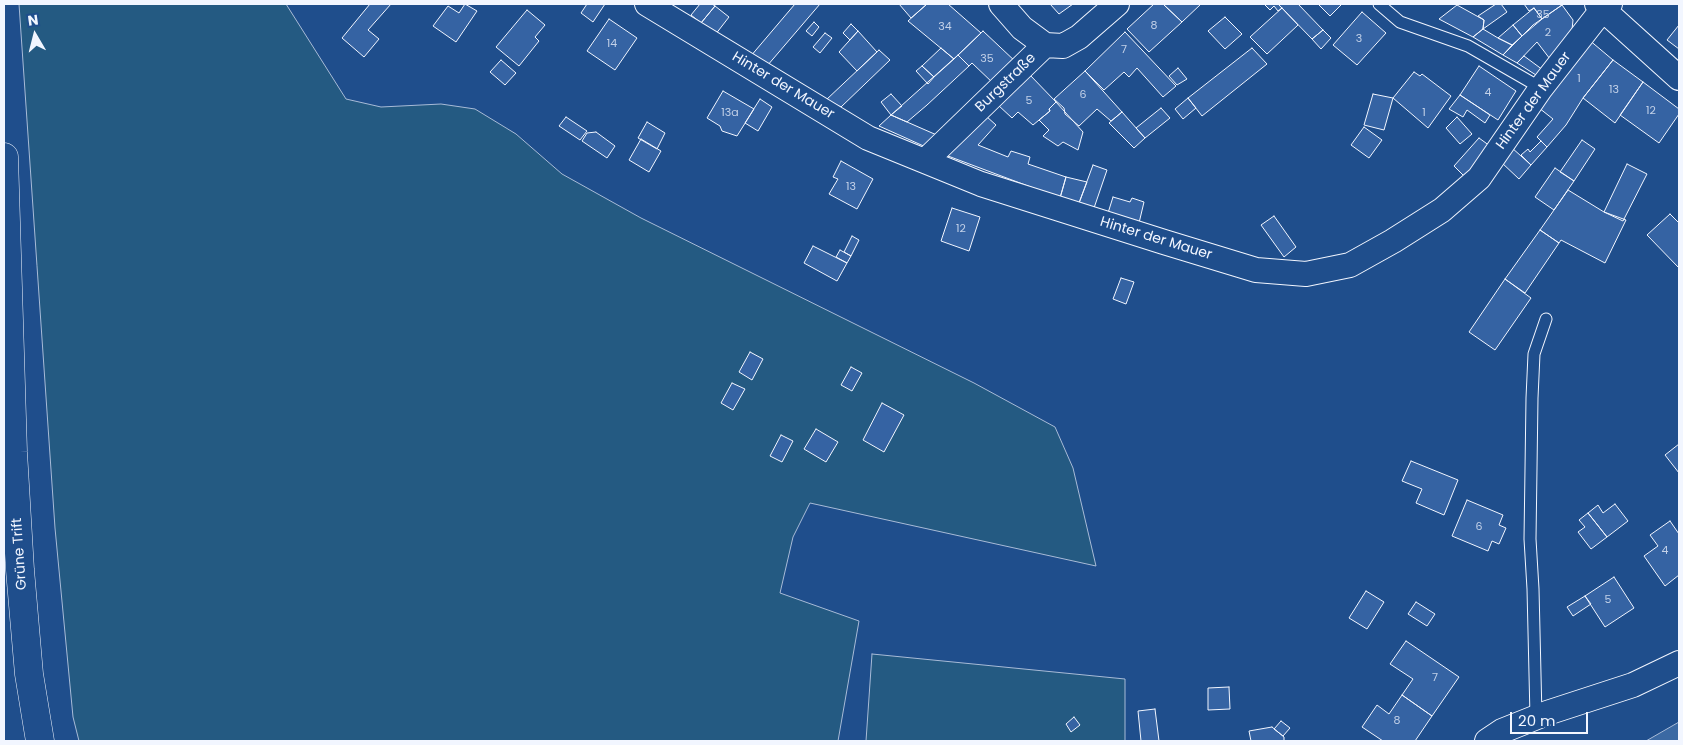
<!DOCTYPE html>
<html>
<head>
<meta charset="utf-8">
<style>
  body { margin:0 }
  #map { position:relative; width:1683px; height:745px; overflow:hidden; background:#1f4e8c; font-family:Poppins,sans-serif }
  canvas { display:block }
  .frame { position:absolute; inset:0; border:5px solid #f2f6ff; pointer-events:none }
  .north { position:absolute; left:10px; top:10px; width:50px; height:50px; -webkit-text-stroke:4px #1f4e8c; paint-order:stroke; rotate:352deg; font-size:14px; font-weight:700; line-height:20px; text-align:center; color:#f2f6ff }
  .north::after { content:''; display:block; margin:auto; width:18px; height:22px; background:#f2f6ff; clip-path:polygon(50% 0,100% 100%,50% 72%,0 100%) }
  .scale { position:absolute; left:1510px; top:712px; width:78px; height:22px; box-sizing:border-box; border:2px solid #f2f6ff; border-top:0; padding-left:6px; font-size:15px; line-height:18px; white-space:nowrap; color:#f2f6ff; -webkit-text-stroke:4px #1f4e8c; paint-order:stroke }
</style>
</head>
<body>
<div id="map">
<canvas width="1683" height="745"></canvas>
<div class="frame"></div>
<div class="north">N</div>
<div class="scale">20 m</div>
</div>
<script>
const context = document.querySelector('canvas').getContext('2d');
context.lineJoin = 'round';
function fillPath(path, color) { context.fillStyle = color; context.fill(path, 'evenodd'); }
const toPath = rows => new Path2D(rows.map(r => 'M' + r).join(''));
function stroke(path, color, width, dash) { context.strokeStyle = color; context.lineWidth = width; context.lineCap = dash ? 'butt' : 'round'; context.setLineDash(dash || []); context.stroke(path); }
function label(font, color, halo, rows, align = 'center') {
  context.font = font + ' Poppins,sans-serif'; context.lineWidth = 4; context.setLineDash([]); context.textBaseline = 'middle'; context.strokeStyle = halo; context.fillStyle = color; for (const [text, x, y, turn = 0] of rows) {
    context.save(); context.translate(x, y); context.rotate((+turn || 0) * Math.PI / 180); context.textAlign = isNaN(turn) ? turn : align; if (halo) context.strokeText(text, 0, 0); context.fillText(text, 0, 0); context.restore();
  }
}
const green = toPath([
  [19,4,286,4,346,99,381,107,441,104,475,109,516,134,562,174,641,218,974,383,1055,427,1073,468,1096,566,810,503,793,537,780,593,859,621,838,741,79,741,73,717,55,528,19,4],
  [872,654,1125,679,1125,741,866,741,872,654]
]);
fillPath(green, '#245a82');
stroke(green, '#a8bbd7', 1);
const water = toPath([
  [1679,722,1679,741,1646,741,1679,722]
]);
fillPath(water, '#3b69a3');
stroke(water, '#a8bbd7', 1);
const building = toPath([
  [370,4,391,4,368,30,379,39,364,57,342,38,370,4],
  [465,4,477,11,456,42,433,26,448,6,459,13,465,4],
  [587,4,605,4,593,22,581,13,587,4],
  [700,4,712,4,715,6,701,23,691,15,700,4],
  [795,4,820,4,767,66,750,57,795,4],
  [899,4,927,4,911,18,899,4],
  [927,4,948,4,981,33,954,59,908,21,927,4],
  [1050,4,1073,4,1059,14,1050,4],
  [1154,4,1163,4,1182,22,1149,52,1127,29,1154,4],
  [1163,4,1201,4,1182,22,1163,4],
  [1264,4,1278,4,1282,8,1278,11,1274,6,1270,10,1264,4],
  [1278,4,1298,4,1323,30,1312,39,1278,4],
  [1318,4,1342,4,1330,16,1318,4],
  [1496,4,1501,4,1507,12,1483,29,1484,20,1478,16,1496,4],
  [1524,4,1561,4,1562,5,1542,19,1534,8,1529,11,1524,4],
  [1457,5,1484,20,1483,29,1473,37,1439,19,1457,5],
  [1562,5,1573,20,1572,30,1550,59,1537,42,1517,63,1503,55,1533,25,1562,5],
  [715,6,729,17,715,35,701,23,715,6],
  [1282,8,1298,25,1267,54,1250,37,1282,8],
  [1534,8,1542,19,1522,36,1513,25,1534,8],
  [527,10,545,25,535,37,539,41,519,66,496,47,527,10],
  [1362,12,1386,33,1357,65,1333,45,1362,12],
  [1225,17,1242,34,1225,49,1208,31,1225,17],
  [609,19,637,38,615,70,587,51,609,19],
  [814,22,819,27,812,36,806,31,814,22],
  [851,24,858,31,850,40,843,33,851,24],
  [1513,25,1522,36,1512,45,1498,38,1513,25],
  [1679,25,1679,49,1667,40,1679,25],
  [1483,29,1498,38,1512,45,1503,55,1473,37,1483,29],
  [1323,30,1331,38,1321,49,1312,39,1323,30],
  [858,31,877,52,857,71,839,52,858,31],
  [983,31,1017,63,994,84,972,63,969,66,958,55,983,31],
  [1125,32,1176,86,1163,97,1137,68,1129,77,1124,72,1104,90,1085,71,1125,32],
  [825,33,832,38,820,53,813,47,825,33],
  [1588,39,1613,60,1583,98,1566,125,1547,147,1537,137,1553,119,1539,108,1588,39],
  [941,48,954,59,934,77,922,66,941,48],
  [1252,48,1267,64,1202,116,1188,98,1252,48],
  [879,50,890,60,841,107,826,100,879,50],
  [958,55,969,66,927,105,907,122,891,115,958,55],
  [1524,56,1543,70,1541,74,1536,75,1517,63,1524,56],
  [501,60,516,73,505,85,490,72,501,60],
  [1613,60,1643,82,1615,123,1583,98,1613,60],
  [922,66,934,77,928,84,916,71,922,66],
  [1479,66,1516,91,1498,120,1460,95,1479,66],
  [1178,68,1187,79,1177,85,1169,76,1178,68],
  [1085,71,1122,112,1111,121,1097,109,1079,126,1065,114,1064,108,1054,99,1085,71],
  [1414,72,1420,76,1422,74,1451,96,1428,128,1393,98,1414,72],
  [1029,74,1056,102,1049,109,1050,111,1033,125,1018,112,1012,118,998,105,1029,74],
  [1643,82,1679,109,1679,114,1659,143,1620,115,1643,82],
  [723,91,754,109,737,136,722,131,720,126,707,118,723,91],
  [891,94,902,106,891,115,881,102,891,94],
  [1373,94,1393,98,1384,130,1364,125,1373,94],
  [1460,95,1490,115,1485,123,1467,110,1463,117,1449,109,1460,95],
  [1188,98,1196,108,1183,119,1175,109,1188,98],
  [760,99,772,107,758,131,745,123,760,99],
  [1056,102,1083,132,1078,150,1063,142,1058,146,1043,136,1049,130,1039,120,1050,111,1049,109,1056,102],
  [1161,108,1170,118,1145,138,1136,128,1161,108],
  [1122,112,1145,138,1134,148,1109,123,1122,112],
  [891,115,939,136,928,148,879,126,891,115],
  [986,116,996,125,978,145,1008,157,1011,151,1030,157,1028,164,1066,177,1060,198,948,156,986,116],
  [566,117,587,131,580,140,559,126,566,117],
  [1457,117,1472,134,1460,144,1446,128,1457,117],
  [647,122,665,133,657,149,638,138,647,122],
  [1364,127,1382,140,1369,158,1351,145,1364,127],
  [596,132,615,146,607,158,582,141,587,133,596,132],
  [1479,138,1490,146,1465,177,1454,166,1479,138],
  [641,139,661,151,649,172,629,160,641,139],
  [1582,140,1595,149,1574,181,1560,172,1582,140],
  [1541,141,1547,147,1531,165,1521,155,1528,149,1530,152,1541,141],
  [1511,147,1531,165,1519,179,1501,162,1511,147],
  [841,161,873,179,857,209,829,194,838,179,833,177,841,161],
  [1627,164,1647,174,1623,221,1604,212,1627,164],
  [1093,165,1107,170,1094,208,1079,203,1093,165],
  [1555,168,1574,181,1554,210,1535,197,1555,168],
  [1066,177,1087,182,1079,203,1060,198,1066,177],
  [1568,190,1604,212,1626,220,1605,263,1561,240,1559,243,1540,230,1568,190],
  [1113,197,1130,202,1132,198,1144,202,1139,223,1108,213,1113,197],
  [952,208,980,217,969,251,941,241,952,208],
  [1670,214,1679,223,1679,268,1647,235,1670,214],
  [1274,216,1296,247,1284,257,1261,225,1274,216],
  [1540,230,1559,243,1525,293,1505,279,1540,230],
  [852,236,859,240,851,256,844,252,852,236],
  [813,246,847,263,837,281,804,263,813,246],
  [840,250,851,256,847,263,836,257,840,250],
  [1121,278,1134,282,1126,304,1113,299,1121,278],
  [1505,279,1531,298,1495,350,1469,332,1505,279],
  [750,352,763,359,752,380,739,372,750,352],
  [851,367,862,373,852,391,841,385,851,367],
  [732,383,745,389,733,410,721,403,732,383],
  [882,403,904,415,884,452,863,440,882,403],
  [816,429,838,442,826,462,804,449,816,429],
  [781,435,793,441,782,462,770,456,781,435],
  [1679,444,1679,473,1665,455,1679,444],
  [1411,461,1458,480,1444,515,1416,503,1422,489,1402,481,1411,461],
  [1467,500,1503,515,1499,525,1506,528,1499,544,1492,541,1488,551,1452,536,1467,500],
  [1615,504,1628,521,1607,537,1588,513,1598,505,1603,513,1615,504],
  [1588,513,1607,537,1591,549,1578,532,1585,527,1579,520,1588,513],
  [1670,521,1679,534,1679,575,1665,586,1644,556,1658,546,1650,535,1670,521],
  [1614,577,1634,608,1605,627,1585,596,1614,577],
  [1366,591,1384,602,1367,629,1349,618,1366,591],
  [1585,596,1591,604,1573,616,1567,607,1585,596],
  [1416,602,1435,614,1427,626,1408,614,1416,602],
  [1406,641,1459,677,1432,716,1402,695,1413,679,1390,664,1406,641],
  [1229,687,1230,709,1208,710,1208,688,1229,687],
  [1402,695,1432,716,1415,741,1383,741,1362,727,1377,705,1389,714,1402,695],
  [1155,709,1159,741,1141,741,1138,711,1155,709],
  [1074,717,1080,725,1071,732,1066,724,1074,717],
  [1281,721,1290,728,1283,736,1274,729,1281,721],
  [1272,727,1284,737,1284,741,1251,741,1249,731,1272,727]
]);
fillPath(building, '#3563a3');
stroke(building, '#f2f6ff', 1);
const service = toPath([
  [1379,4,1400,22,1468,46,1541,88],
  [1536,717,1533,589,1530,539,1532,398,1534,354,1546,319]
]);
const minor = toPath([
  [647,4,868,138,981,184,1164,242,1256,270,1306,274,1350,265,1393,241,1442,210,1479,178,1541,88,1602,10,1610,4],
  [1001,4,1022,28,1045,45],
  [1597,4,1679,78],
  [925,161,1045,45,1063,46,1079,37,1117,4],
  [1487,741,1502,731,1547,713,1633,685,1679,663]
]);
const secondary = toPath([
  [4,157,13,452,20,570,29,674,40,741]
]);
stroke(service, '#f2f6ff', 13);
stroke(minor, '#f2f6ff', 26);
stroke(secondary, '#f2f6ff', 29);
stroke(service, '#1f4e8c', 11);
stroke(minor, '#1f4e8c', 24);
stroke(secondary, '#1f4e8c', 28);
label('11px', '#c3d1e8', null, [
  ["35",1543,15],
  ["8",1154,26],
  ["34",945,27],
  ["2",1548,33],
  ["3",1359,39],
  ["14",612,44],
  ["7",1124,50],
  ["35",987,59],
  ["1",1579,79],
  ["13",1614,90],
  ["4",1488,93],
  ["6",1083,95],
  ["5",1029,101],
  ["12",1651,111],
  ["13a",730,113],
  ["1",1424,113],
  ["13",851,187],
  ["12",961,229],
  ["6",1479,527],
  ["4",1665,551],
  ["5",1608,600],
  ["7",1435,678],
  ["8",1397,721]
]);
label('14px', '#f2f6ff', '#1f4e8c', [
  ["Burgstraße",1006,83,-44],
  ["Hinter der Mauer",783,86,31],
  ["Hinter der Mauer",1534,101,-54],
  ["Hinter der Mauer",1156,239,17],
  ["Grüne Trift",20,554,-94]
]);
</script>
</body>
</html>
